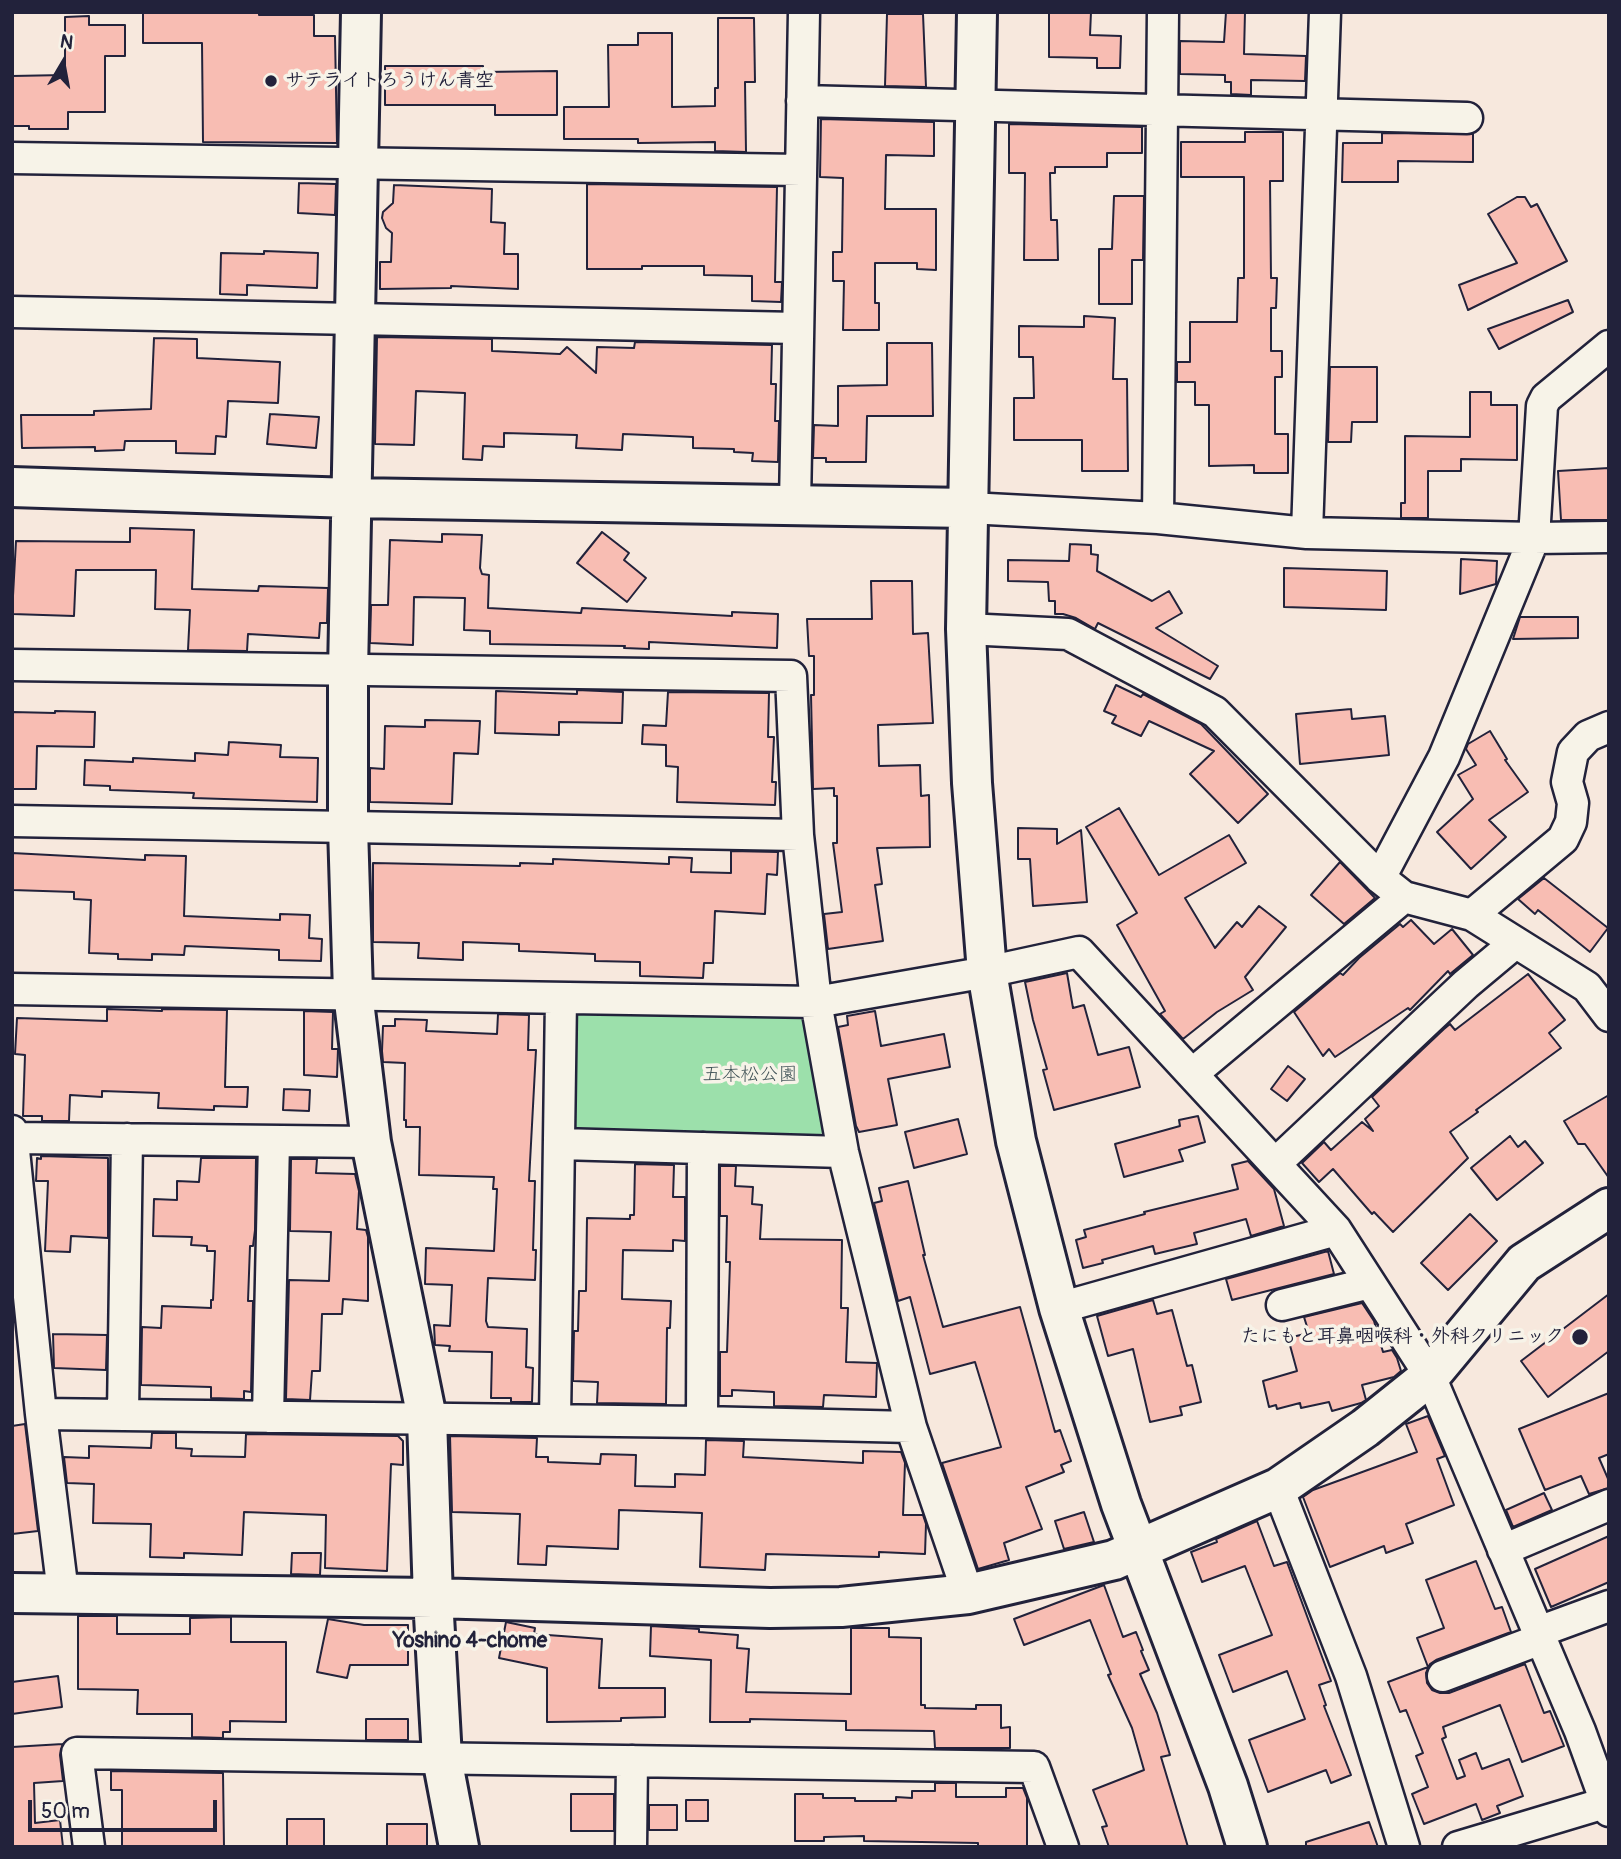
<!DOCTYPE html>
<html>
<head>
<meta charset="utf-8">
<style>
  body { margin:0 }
  #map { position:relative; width:1621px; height:1859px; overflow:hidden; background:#f7e8dd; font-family:Pangolin,sans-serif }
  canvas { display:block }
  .frame { position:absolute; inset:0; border:14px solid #22223b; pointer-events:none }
  .north { position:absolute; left:28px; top:28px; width:70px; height:70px; -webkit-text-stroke:5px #f7f3e8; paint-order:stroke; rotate:10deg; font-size:19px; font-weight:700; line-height:28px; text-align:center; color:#22223b }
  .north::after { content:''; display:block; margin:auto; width:24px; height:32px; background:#22223b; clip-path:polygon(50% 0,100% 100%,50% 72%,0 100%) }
  .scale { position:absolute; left:28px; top:1800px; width:189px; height:32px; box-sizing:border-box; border:4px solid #22223b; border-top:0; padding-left:9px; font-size:21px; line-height:24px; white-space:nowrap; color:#22223b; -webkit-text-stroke:5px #f7f3e8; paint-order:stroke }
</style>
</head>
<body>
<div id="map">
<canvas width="1621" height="1859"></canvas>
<div class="frame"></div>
<div class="north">N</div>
<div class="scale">50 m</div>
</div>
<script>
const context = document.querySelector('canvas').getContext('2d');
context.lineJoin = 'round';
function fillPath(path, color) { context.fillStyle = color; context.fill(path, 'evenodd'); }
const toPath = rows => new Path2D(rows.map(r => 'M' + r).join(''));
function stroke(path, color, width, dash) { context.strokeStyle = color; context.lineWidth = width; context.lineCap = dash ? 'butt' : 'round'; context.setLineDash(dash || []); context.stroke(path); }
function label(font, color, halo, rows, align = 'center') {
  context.font = font + ' Pangolin,"Klee One",sans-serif'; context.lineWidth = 7; context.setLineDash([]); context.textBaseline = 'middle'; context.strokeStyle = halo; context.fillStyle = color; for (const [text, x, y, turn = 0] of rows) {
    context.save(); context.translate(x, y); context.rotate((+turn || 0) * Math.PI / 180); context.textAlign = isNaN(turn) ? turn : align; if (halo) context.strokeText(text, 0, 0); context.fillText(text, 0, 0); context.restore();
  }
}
fillPath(toPath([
  [582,1009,798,1014,807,1026,827,1129,815,1139,579,1134,572,1126,574,1016]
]), '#9ce0ab');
const building = toPath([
  [259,12,259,15,314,15,314,36,335,36,337,143,203,142,202,43,143,43,143,13,259,12],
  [1049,12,1091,12,1090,35,1121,36,1120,68,1097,68,1097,58,1049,57,1049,12],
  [1226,12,1245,12,1244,54,1306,56,1305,81,1251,80,1251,95,1231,94,1231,82,1225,82,1225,75,1180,74,1180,41,1224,42,1226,12],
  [887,14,923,14,926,87,885,86,887,14],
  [89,16,89,25,125,25,125,56,105,56,105,112,68,112,68,129,29,129,29,126,12,126,12,76,65,75,65,17,89,16],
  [718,18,754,18,755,82,745,82,746,152,715,151,715,142,638,143,638,139,564,139,564,107,609,107,608,45,638,45,638,33,672,33,672,107,715,106,715,88,718,88,718,18],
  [385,66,483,66,483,72,557,71,557,115,495,115,495,105,385,105,385,66],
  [821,119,934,122,934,156,886,155,885,209,936,209,936,270,917,269,917,263,875,263,875,303,879,303,879,330,843,330,844,281,833,281,833,252,842,252,843,178,820,177,821,119],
  [1009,124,1142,127,1142,153,1107,153,1107,167,1055,167,1055,173,1050,173,1051,220,1057,220,1058,260,1024,260,1025,173,1009,173,1009,124],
  [1245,132,1283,132,1283,181,1270,181,1271,278,1277,278,1276,308,1271,308,1271,351,1282,351,1282,377,1275,377,1275,434,1288,434,1288,473,1254,473,1254,465,1209,466,1209,405,1195,405,1195,382,1177,382,1177,362,1190,362,1190,322,1237,322,1238,278,1244,278,1244,177,1181,177,1181,142,1245,142,1245,132],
  [1382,133,1473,134,1473,162,1398,161,1398,182,1342,182,1343,143,1382,143,1382,133],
  [299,183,336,184,335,215,298,213,299,183],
  [587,184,777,187,775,282,782,282,781,302,752,301,752,276,704,275,704,266,642,266,642,269,587,269,587,184],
  [394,185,492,189,491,222,505,223,504,254,518,254,518,289,451,286,451,288,380,289,380,262,391,262,392,233,386,228,382,218,383,212,393,203,394,185],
  [1114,196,1144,196,1143,260,1132,260,1132,304,1099,304,1099,249,1112,249,1114,196],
  [1517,197,1525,197,1531,207,1537,204,1567,261,1468,310,1459,285,1517,263,1488,214,1517,197],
  [264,251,318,253,317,288,247,285,247,295,220,294,221,253,264,254,264,251],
  [1568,300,1573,312,1499,349,1488,329,1568,300],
  [1084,316,1115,318,1113,379,1127,379,1128,471,1082,471,1082,440,1014,440,1014,398,1034,398,1033,357,1019,357,1019,326,1084,327,1084,316],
  [377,337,492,339,492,351,560,354,567,347,596,373,597,347,634,348,635,342,772,345,771,384,776,384,775,421,779,421,778,462,752,461,753,453,734,452,734,449,693,448,693,437,623,434,622,450,576,448,577,435,504,433,504,447,483,446,482,460,463,459,465,393,416,391,414,445,375,444,377,337],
  [154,338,197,339,197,358,280,362,278,403,228,401,226,437,216,436,215,454,176,453,176,441,125,441,124,450,95,451,95,447,22,448,21,415,94,415,94,411,151,409,154,338],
  [887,343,932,343,933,416,867,416,866,462,826,462,826,458,813,458,814,425,838,426,838,386,887,385,887,343],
  [1330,367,1377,367,1377,422,1352,422,1351,442,1328,442,1330,367],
  [1470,392,1491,392,1491,405,1517,405,1517,460,1461,459,1461,471,1428,471,1428,518,1401,518,1401,503,1405,503,1405,436,1470,437,1470,392],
  [270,414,319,417,316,448,267,444,270,414],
  [1609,468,1609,520,1561,520,1558,471,1609,468],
  [130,528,194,530,192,589,258,591,259,586,328,588,327,623,320,623,319,638,248,634,247,651,188,650,190,610,155,609,156,570,76,570,74,616,12,614,16,541,130,542,130,528],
  [602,532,629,553,624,560,646,578,627,602,577,563,602,532],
  [442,534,482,535,480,568,482,574,489,575,488,608,581,613,582,608,732,616,732,612,778,614,777,648,649,642,649,649,624,648,625,646,490,644,490,631,464,630,465,598,414,597,413,645,370,643,371,605,388,605,390,540,442,542,442,534],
  [1070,544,1091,545,1091,554,1098,555,1097,571,1152,601,1169,591,1182,613,1156,628,1218,666,1210,679,1098,623,1095,629,1076,618,1063,614,1055,614,1055,601,1049,601,1048,582,1008,581,1008,560,1069,561,1070,544],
  [1461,559,1497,561,1496,584,1460,594,1461,559],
  [1284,568,1387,571,1386,610,1284,607,1284,568],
  [871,581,912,581,913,634,928,633,933,723,878,725,879,766,920,765,921,796,929,795,930,847,877,848,882,884,875,885,883,941,828,949,824,914,842,912,833,843,837,843,837,796,834,796,834,788,813,789,811,695,814,695,814,656,809,656,807,619,872,619,871,581],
  [1520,617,1578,617,1578,638,1513,639,1520,617],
  [1116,685,1141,697,1143,694,1201,724,1268,794,1238,823,1190,774,1214,751,1149,721,1141,736,1112,723,1116,716,1104,711,1116,685],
  [577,690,623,692,622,723,559,722,559,735,495,733,496,691,577,694,577,690],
  [668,692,769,693,768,737,774,737,772,782,776,782,775,805,677,802,678,767,666,766,666,745,642,744,643,725,666,726,668,692],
  [1351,709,1352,719,1385,716,1389,755,1300,764,1296,714,1351,709],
  [55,711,95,712,94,747,37,746,36,789,12,789,12,712,55,713,55,711],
  [425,720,480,721,478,754,454,753,452,804,370,802,370,768,384,769,385,726,425,727,425,720],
  [1490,731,1507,759,1505,760,1528,792,1489,820,1506,837,1471,869,1437,832,1473,799,1458,775,1476,765,1466,749,1468,744,1490,731],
  [229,742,281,745,280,757,318,758,317,802,193,798,194,793,110,790,110,786,84,785,85,760,133,762,133,758,195,761,195,753,228,755,229,742],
  [1119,808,1159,875,1229,835,1246,863,1185,898,1215,948,1237,922,1242,927,1259,906,1286,927,1245,977,1253,990,1217,1012,1183,1039,1160,1014,1165,1011,1117,925,1137,913,1086,827,1119,808],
  [1018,828,1057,829,1057,844,1081,830,1087,902,1033,906,1030,859,1018,859,1018,828],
  [731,851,778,852,777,875,767,874,765,914,715,911,713,963,704,963,703,978,640,976,640,962,595,961,595,954,519,951,519,944,463,942,463,960,418,958,419,943,373,942,373,863,520,866,520,863,553,864,553,859,669,864,669,857,692,858,691,872,731,873,731,851],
  [12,853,145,860,145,855,186,856,184,916,280,920,280,914,310,915,309,938,322,939,321,961,279,960,279,950,185,946,184,955,152,954,152,960,118,959,118,954,89,953,91,900,74,899,74,892,12,890,12,853],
  [1340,862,1375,898,1344,924,1311,895,1340,862],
  [1544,878,1608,928,1590,952,1538,910,1535,914,1518,899,1544,878],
  [1411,920,1434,944,1452,929,1473,955,1450,974,1448,971,1410,1010,1408,1008,1335,1057,1329,1049,1323,1056,1294,1012,1340,973,1343,975,1359,958,1400,924,1403,927,1411,920],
  [1067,973,1073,1008,1084,1005,1098,1055,1129,1047,1140,1087,1054,1110,1043,1070,1047,1069,1033,1020,1025,982,1067,973],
  [1528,974,1565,1020,1549,1033,1561,1048,1476,1110,1478,1112,1450,1132,1468,1158,1393,1232,1374,1212,1372,1214,1333,1169,1319,1182,1302,1163,1324,1142,1331,1150,1362,1122,1373,1131,1365,1119,1379,1106,1372,1097,1444,1029,1450,1024,1455,1030,1528,974],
  [107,1009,162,1011,162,1009,227,1010,225,1087,248,1087,247,1107,214,1106,214,1110,158,1108,159,1093,102,1091,102,1097,70,1095,69,1121,42,1121,42,1116,23,1116,25,1055,15,1054,17,1018,107,1021,107,1009],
  [304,1011,333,1012,332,1049,338,1049,337,1077,304,1075,304,1011],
  [875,1011,881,1046,944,1034,950,1067,888,1079,897,1125,859,1132,856,1126,838,1027,848,1025,847,1016,875,1011],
  [498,1014,529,1015,528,1050,536,1050,529,1181,535,1181,533,1250,536,1250,535,1280,488,1278,486,1321,488,1327,527,1329,526,1367,533,1368,532,1402,511,1402,511,1398,491,1398,492,1352,449,1351,450,1346,435,1345,434,1325,450,1326,452,1285,425,1284,426,1248,494,1251,497,1189,493,1189,494,1177,419,1175,420,1127,406,1127,406,1120,404,1120,405,1063,383,1062,382,1051,383,1026,395,1026,395,1019,427,1020,426,1031,497,1034,498,1014],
  [1288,1066,1305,1079,1287,1101,1271,1089,1288,1066],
  [284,1089,310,1090,309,1111,283,1110,284,1089],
  [1609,1095,1609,1178,1585,1144,1578,1144,1564,1121,1609,1095],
  [1198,1116,1205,1142,1179,1150,1183,1161,1124,1177,1115,1144,1180,1126,1179,1120,1198,1116],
  [958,1119,967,1154,914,1168,905,1132,958,1119],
  [1510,1136,1518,1147,1525,1141,1543,1163,1497,1200,1471,1168,1510,1136],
  [41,1156,108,1158,108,1238,71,1236,70,1252,45,1251,48,1181,36,1181,37,1158,41,1159,41,1156],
  [201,1158,256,1158,255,1230,253,1246,250,1246,248,1301,253,1301,251,1392,244,1391,244,1399,211,1398,211,1387,141,1385,142,1327,161,1328,162,1306,211,1308,211,1300,213,1300,215,1251,207,1251,207,1246,191,1245,192,1237,153,1236,154,1199,177,1200,177,1181,199,1182,201,1158],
  [291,1159,317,1159,316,1173,355,1174,359,1191,357,1229,366,1230,368,1237,368,1301,343,1299,342,1314,322,1314,320,1371,312,1371,310,1400,286,1399,289,1280,329,1281,331,1232,290,1231,291,1159],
  [1248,1161,1274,1189,1284,1226,1251,1236,1246,1219,1194,1233,1197,1244,1155,1254,1153,1246,1102,1260,1103,1263,1083,1268,1076,1240,1086,1237,1084,1230,1145,1214,1144,1212,1238,1189,1232,1165,1248,1161],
  [635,1164,674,1165,673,1197,685,1197,685,1241,673,1240,673,1251,623,1250,622,1299,671,1301,670,1328,667,1328,666,1404,597,1403,598,1382,573,1381,574,1331,578,1331,579,1291,586,1291,587,1218,630,1219,630,1215,634,1215,635,1164],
  [720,1166,736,1166,735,1186,753,1187,752,1204,762,1205,760,1239,842,1240,841,1308,848,1308,846,1362,877,1363,876,1397,824,1395,823,1407,774,1406,774,1392,732,1390,732,1396,720,1396,720,1352,727,1352,730,1262,726,1262,727,1216,720,1216,720,1166],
  [908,1181,925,1255,923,1255,943,1327,1020,1307,1055,1432,1060,1430,1071,1461,1061,1465,1064,1472,1026,1487,1042,1529,1004,1543,1009,1560,978,1569,942,1463,1001,1447,975,1362,930,1374,910,1297,898,1301,874,1203,882,1201,879,1188,908,1181],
  [1470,1214,1497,1241,1448,1290,1421,1263,1470,1214],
  [1328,1251,1334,1274,1232,1300,1226,1279,1328,1251],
  [1609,1294,1609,1351,1548,1397,1521,1361,1609,1294],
  [1153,1300,1157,1314,1172,1310,1187,1366,1192,1365,1201,1402,1180,1407,1182,1415,1150,1422,1133,1349,1108,1356,1097,1316,1153,1300],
  [1362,1303,1374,1321,1383,1352,1392,1350,1397,1358,1401,1371,1394,1377,1362,1385,1366,1400,1361,1403,1332,1411,1329,1402,1301,1408,1300,1403,1277,1409,1276,1405,1269,1407,1263,1381,1297,1371,1288,1338,1309,1333,1304,1317,1362,1303],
  [53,1334,107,1335,106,1370,54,1368,53,1334],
  [1609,1393,1609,1454,1599,1458,1609,1481,1609,1488,1589,1494,1581,1476,1545,1490,1519,1429,1609,1393],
  [1428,1416,1445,1456,1437,1459,1454,1505,1406,1524,1413,1543,1386,1553,1384,1546,1330,1567,1303,1497,1313,1490,1417,1452,1406,1424,1428,1416],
  [25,1424,38,1531,12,1534,12,1426,25,1424],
  [152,1433,176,1433,176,1448,192,1449,191,1456,245,1457,246,1434,398,1436,403,1441,403,1465,391,1464,387,1571,325,1568,326,1515,244,1512,242,1555,184,1553,184,1558,150,1557,151,1524,93,1523,94,1484,67,1483,64,1457,89,1458,89,1446,151,1448,152,1433],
  [450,1436,537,1438,536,1457,548,1457,548,1462,600,1464,601,1454,636,1455,635,1486,675,1487,675,1474,705,1475,706,1440,744,1441,743,1457,863,1463,863,1451,901,1452,905,1463,903,1515,923,1515,926,1524,925,1554,879,1552,879,1557,766,1554,765,1570,700,1567,702,1513,619,1510,618,1549,547,1546,546,1565,518,1564,520,1514,452,1512,450,1436],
  [1544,1493,1552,1510,1513,1527,1506,1510,1544,1493],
  [1084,1512,1094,1542,1064,1549,1055,1521,1084,1512],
  [1257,1521,1274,1566,1287,1562,1331,1681,1319,1685,1326,1705,1324,1706,1351,1775,1331,1783,1326,1770,1268,1792,1249,1740,1305,1719,1287,1671,1233,1692,1219,1655,1272,1635,1245,1566,1202,1582,1191,1552,1217,1542,1216,1539,1257,1521],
  [1609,1536,1609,1582,1551,1607,1535,1569,1609,1536],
  [292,1553,321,1553,320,1575,291,1574,292,1553],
  [1476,1561,1495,1609,1502,1607,1511,1632,1436,1660,1430,1664,1426,1673,1427,1683,1432,1690,1440,1693,1449,1693,1525,1664,1544,1713,1550,1711,1564,1746,1522,1762,1500,1705,1443,1727,1446,1737,1442,1739,1457,1779,1465,1776,1459,1760,1476,1753,1482,1769,1509,1759,1523,1796,1497,1806,1500,1813,1482,1820,1476,1804,1424,1824,1412,1794,1428,1787,1416,1756,1423,1753,1406,1710,1400,1712,1388,1682,1428,1667,1417,1638,1444,1628,1426,1580,1476,1561],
  [1104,1585,1123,1637,1136,1632,1143,1650,1141,1651,1149,1670,1140,1674,1157,1713,1170,1755,1161,1757,1188,1847,1109,1847,1102,1827,1107,1826,1093,1790,1144,1770,1132,1728,1108,1675,1111,1674,1090,1620,1024,1645,1014,1619,1104,1585],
  [78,1616,117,1616,117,1634,190,1634,190,1618,231,1617,231,1642,286,1642,286,1722,230,1721,230,1732,223,1732,223,1738,192,1737,192,1714,137,1714,138,1690,78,1689,78,1616],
  [328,1619,364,1625,408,1625,408,1665,350,1665,347,1678,317,1672,328,1619],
  [506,1622,535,1628,534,1634,602,1639,599,1688,665,1688,665,1717,621,1718,621,1721,547,1722,547,1668,499,1658,506,1622],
  [651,1626,699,1629,699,1632,738,1635,737,1648,749,1649,746,1692,851,1694,851,1628,889,1628,889,1637,921,1638,921,1705,925,1705,925,1708,976,1709,976,1705,1001,1705,1001,1728,1010,1727,1010,1748,935,1748,934,1731,846,1730,846,1721,750,1719,750,1722,710,1722,711,1660,650,1656,651,1626],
  [58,1676,62,1707,12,1714,12,1682,58,1676],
  [366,1719,408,1719,408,1740,366,1740,366,1719],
  [63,1744,60,1755,63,1781,34,1783,35,1823,60,1820,63,1847,12,1847,12,1747,63,1744],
  [111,1771,223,1773,224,1847,122,1847,122,1790,111,1790,111,1771],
  [935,1783,956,1783,956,1797,1006,1797,1006,1788,1023,1788,1027,1798,1027,1847,978,1847,978,1843,864,1841,864,1836,824,1837,824,1841,795,1841,795,1794,823,1794,823,1798,855,1798,855,1801,896,1801,896,1797,912,1798,912,1791,935,1791,935,1783],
  [571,1794,614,1794,614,1831,571,1831,571,1794],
  [686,1800,708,1800,708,1821,686,1821,686,1800],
  [649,1805,677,1805,677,1830,649,1830,649,1805],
  [287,1819,324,1819,324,1847,287,1847,287,1819],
  [1369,1822,1378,1847,1306,1847,1306,1842,1369,1822],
  [387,1824,427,1824,427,1847,387,1847,387,1824]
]);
fillPath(building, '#f8bdb3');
stroke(building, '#22223b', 2);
const street = toPath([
  [802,101,1467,118],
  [12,158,801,170],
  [12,312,798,328],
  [795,504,804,12],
  [969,508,1158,518,1307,533,1534,538,1609,537],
  [1158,518,1163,12],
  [1307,533,1325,12],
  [966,629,1068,634,1215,712,1380,878,1404,897,1472,915,1587,987,1609,1016],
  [12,665,791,676,798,835,816,1002,843,1152,911,1427,968,1594],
  [12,821,798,835],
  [1380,878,1444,757,1534,538,1542,406,1546,398,1609,346],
  [1472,915,1563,839,1571,822,1573,803,1567,782,1573,752,1588,736,1609,727],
  [12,989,816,1002,987,972,1079,952,1336,1230,1430,1376,1580,1731,1609,1811],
  [1192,1074,1404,897],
  [12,1131,41,1414,63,1593],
  [13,1138,371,1142],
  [560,1144,843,1152],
  [1275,1164,1466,984,1515,943],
  [1282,1305,1370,1283],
  [1059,1308,1336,1230],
  [41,1414,702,1422,911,1427],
  [123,1414,127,1139],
  [268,1417,274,1141],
  [555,1420,561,998],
  [702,1422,703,1148],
  [1278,1488,1351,1676,1404,1847],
  [1503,1550,1609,1505],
  [1538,1632,1609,1606],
  [1443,1676,1541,1639],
  [89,1847,77,1753,1034,1767,1063,1847],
  [631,1847,632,1761],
  [1458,1847,1605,1803]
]);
const secondary = toPath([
  [361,12,348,672,348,827,353,993,371,1142,427,1418,433,1598,442,1758,459,1847],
  [977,12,966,629,972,783,987,972,1016,1141,1059,1308,1121,1504,1228,1786,1247,1847],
  [12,487,352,498,969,508],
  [12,1593,433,1598,770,1608,841,1607,968,1594,1114,1560,1278,1488,1365,1428,1430,1376,1524,1263,1609,1208]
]);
stroke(street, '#22223b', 35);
stroke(secondary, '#22223b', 44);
stroke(street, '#f7f3e8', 30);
stroke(secondary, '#f7f3e8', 38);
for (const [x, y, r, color] of [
  [271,81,7,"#22223b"],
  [1580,1337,9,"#22223b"]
]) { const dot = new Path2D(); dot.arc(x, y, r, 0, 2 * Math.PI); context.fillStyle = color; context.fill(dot); stroke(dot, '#f7f3e8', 2.5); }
label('bold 19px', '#22223b', '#f7f3e8', [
  ["サテライトろうけん青空",285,81],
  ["たにもと耳鼻咽喉科・外科クリニック",1564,1337,"right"]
], 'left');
label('19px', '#405257', '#f7f3e8', [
  ["五本松公園",750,1075]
]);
label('bold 21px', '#22223b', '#f7f3e8', [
  ["Yoshino 4-chome",470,1642]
]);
</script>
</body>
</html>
